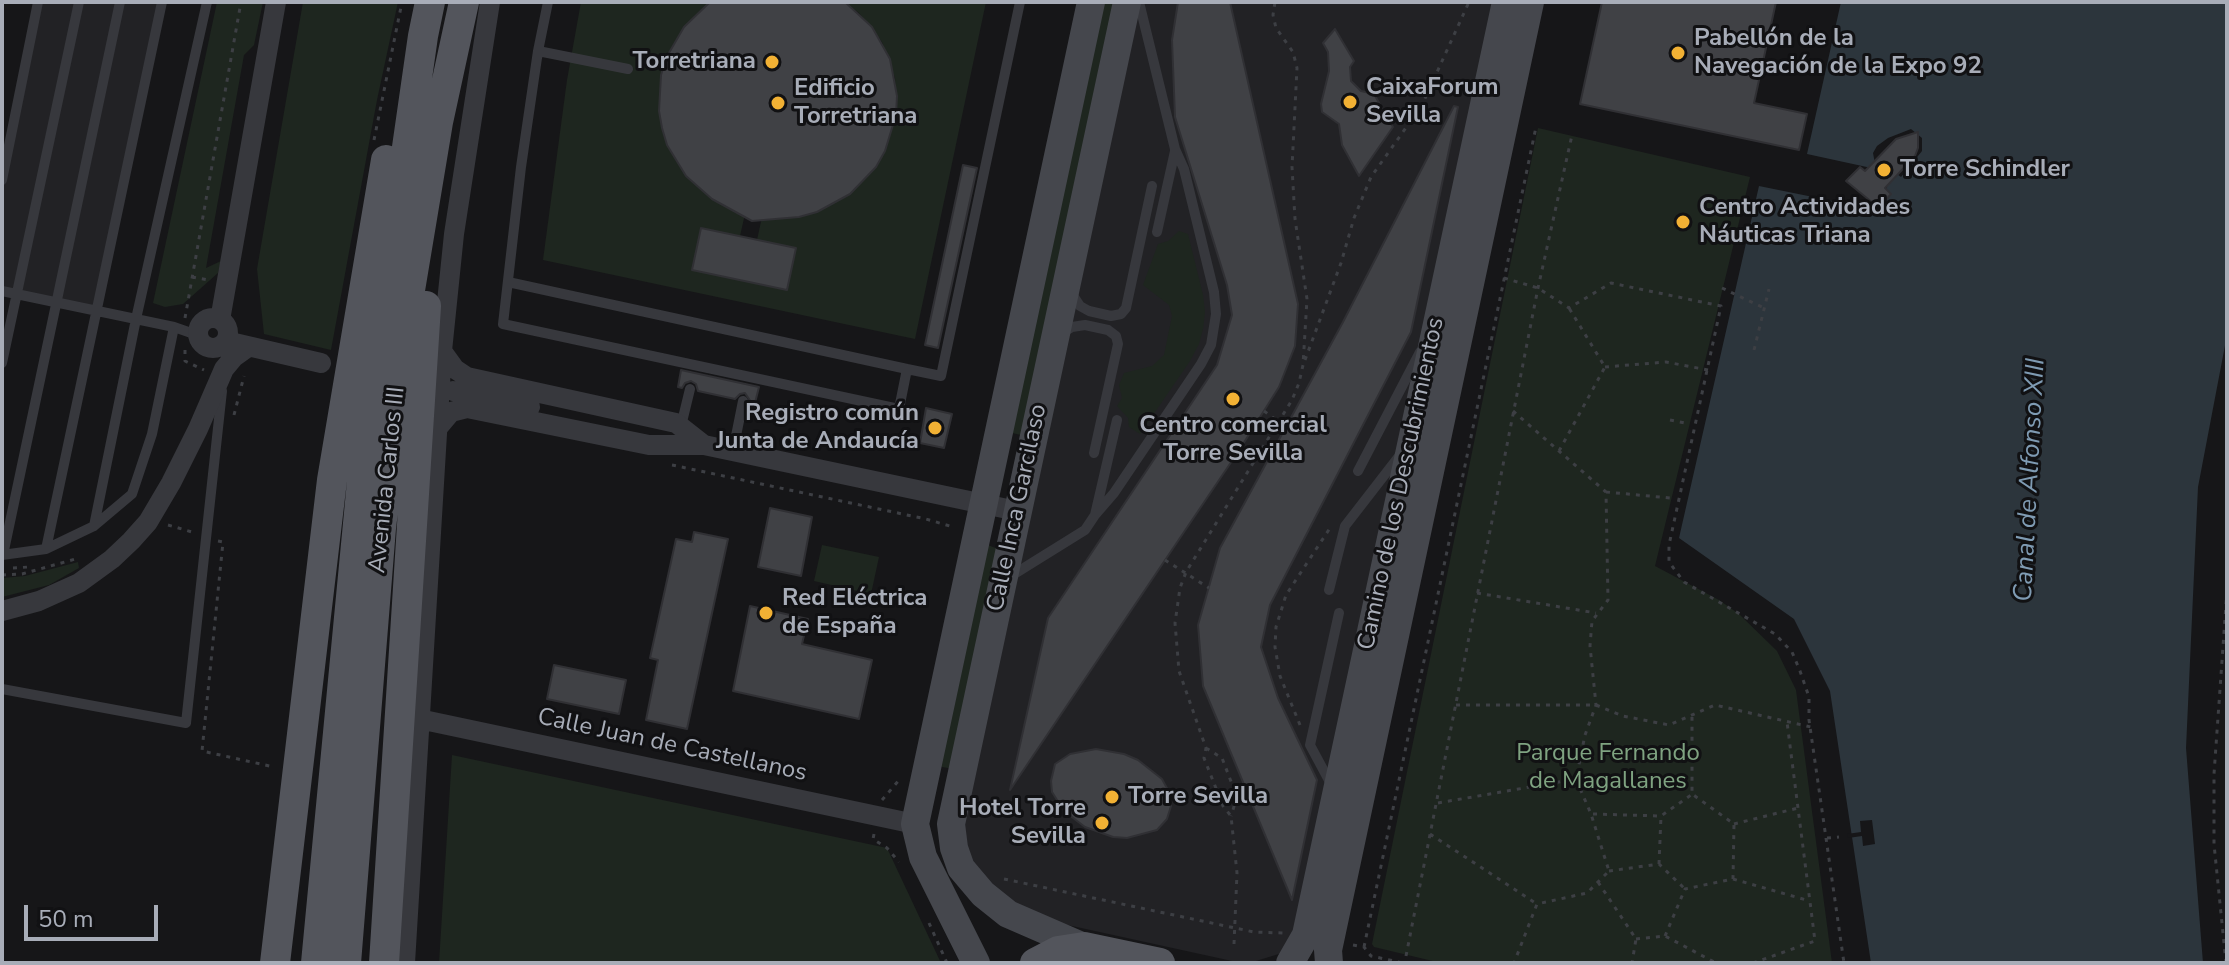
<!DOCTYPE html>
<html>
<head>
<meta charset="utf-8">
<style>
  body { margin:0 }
  #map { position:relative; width:2229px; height:965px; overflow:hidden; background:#161618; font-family:"Nunito Sans",sans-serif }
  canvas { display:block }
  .frame { position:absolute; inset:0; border:4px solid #a8adb8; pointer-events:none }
  .scale { position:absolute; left:24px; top:905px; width:134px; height:36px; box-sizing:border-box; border:4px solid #a8adb8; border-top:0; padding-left:10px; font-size:24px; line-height:28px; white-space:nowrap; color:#a8adb8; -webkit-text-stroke:6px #111113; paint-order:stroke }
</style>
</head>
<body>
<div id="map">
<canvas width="2229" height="965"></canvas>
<div class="frame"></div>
<div class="scale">50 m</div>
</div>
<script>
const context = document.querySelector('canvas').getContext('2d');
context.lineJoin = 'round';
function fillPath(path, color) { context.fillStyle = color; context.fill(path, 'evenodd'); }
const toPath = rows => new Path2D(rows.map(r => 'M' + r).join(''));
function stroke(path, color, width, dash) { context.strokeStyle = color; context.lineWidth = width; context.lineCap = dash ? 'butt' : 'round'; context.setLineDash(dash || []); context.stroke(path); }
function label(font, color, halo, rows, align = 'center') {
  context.font = font + ' "Nunito Sans",sans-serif'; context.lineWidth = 6; context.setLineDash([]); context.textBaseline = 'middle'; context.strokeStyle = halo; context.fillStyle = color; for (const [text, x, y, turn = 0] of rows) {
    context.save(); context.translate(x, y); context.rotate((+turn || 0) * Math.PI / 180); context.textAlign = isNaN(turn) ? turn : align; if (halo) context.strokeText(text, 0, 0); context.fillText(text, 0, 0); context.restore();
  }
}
fillPath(toPath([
  [39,2,161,2,96,311,2,291,2,182],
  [1136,2,1497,2,1298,929,1282,953,1256,961,1232,961,1031,917,974,873,961,830]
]), '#222225');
fillPath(toPath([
  [217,2,263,2,254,45,244,55,206,268,221,261,218,273,183,304,165,307,153,303],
  [303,2,398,2,377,100,331,350,264,334,257,269],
  [581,2,710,2,684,27,666,58,661,75,659,111,667,145,686,176,712,199,745,214,740,236,693,269,787,290,796,249,757,240,762,217,799,217,817,212,850,194,876,167,885,151,896,115,895,78,882,42,859,13,845,2,986,2,915,339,543,260,567,80],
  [1100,2,1118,2,1025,436,1008,432],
  [1538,128,1750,177,1655,566,1719,600,1739,614,1777,651,1796,690,1832,963,1441,963,1374,947,1372,944],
  [1179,231,1188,234,1203,295,1205,312,1203,329,1199,344,1190,361,1140,434,1129,427,1128,418,1117,406,1122,398,1119,385,1124,373,1152,366,1164,355,1172,316,1169,305,1143,285,1158,244,1168,241],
  [822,545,879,557,871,594,814,581],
  [988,545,998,549,953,769,937,766],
  [78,562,79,568,49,585,2,597,2,578,25,576],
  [452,755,887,848,941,963,439,963]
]), '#1e261f');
fillPath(toPath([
  [1841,2,2227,2,2227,335,2198,487,2186,748,2203,963,1871,963,1830,691,1794,619,1679,538,1759,186,1882,211,1884,202,1891,194,1886,190,1890,175,1893,171,1901,177,1922,151,1922,138,1911,129,1888,138,1877,146,1873,153,1876,169,1807,154]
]), '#2c353c');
fillPath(toPath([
  [1872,820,1875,844,1863,846,1862,836,1848,838,1847,834,1861,832,1860,821]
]), '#161618');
const building = toPath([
  [710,2,845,2,872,27,890,59,897,96,896,115,885,151,876,167,850,194,817,212,799,217,752,221,712,199,686,176,667,145,662,128,659,111,661,75,666,58,684,27,710,2],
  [1178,2,1230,2,1298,304,1295,346,1279,387,1238,452,1010,790,1048,618,1217,365,1232,315,1227,285,1175,117,1172,40,1178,2],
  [1602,2,1776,2,1754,103,1807,114,1799,150,1580,104,1602,2],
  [1335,29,1354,61,1350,67,1351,81,1361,91,1374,94,1393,127,1359,176,1342,145,1339,124,1322,112,1321,104,1329,71,1328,52,1323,43,1335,29],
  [1454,106,1458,107,1411,332,1270,605,1261,647,1278,698,1317,780,1292,900,1203,686,1198,625,1220,548,1343,322,1454,106],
  [1918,132,1918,148,1915,156,1885,188,1891,194,1879,208,1846,181,1860,167,1865,171,1896,139,1918,132],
  [963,165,977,168,938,348,925,345,963,165],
  [701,228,796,248,787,290,692,270,701,228],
  [681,370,759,387,755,403,751,402,745,393,740,394,735,399,698,391,696,384,691,381,685,383,682,388,678,387,681,370],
  [926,408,952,414,944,448,920,443,926,408],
  [770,508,812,517,801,576,758,567,770,508],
  [694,532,728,539,687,729,646,720,658,660,650,658,676,539,692,542,694,532],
  [750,606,808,619,802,644,872,660,859,719,733,691,750,606],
  [554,665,626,680,619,714,547,699,554,665],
  [1096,749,1124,754,1138,760,1162,779,1169,792,1171,806,1167,819,1157,830,1127,838,1113,837,1085,827,1064,811,1052,792,1051,781,1055,764,1070,754,1096,749]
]);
fillPath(building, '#404145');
stroke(building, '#303034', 2);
stroke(toPath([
  [374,140,402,2],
  [192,277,208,280],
  [1504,278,1538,288,1569,308,1611,283,1721,306,1669,545,1669,562,1684,582,1775,634,1792,652,1800,671,1809,697,1809,720,1844,963],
  [1722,288,1764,308],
  [185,318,241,2],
  [185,350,185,361,204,370],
  [1754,350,1769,289],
  [1305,360,1341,263,1354,218,1371,177,1422,105,1469,2],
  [1605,367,1666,362,1708,370],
  [1513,411,1606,492,1608,600,1592,621,1590,646,1596,705,1585,735,1576,779,1591,814,1609,871,1587,893,1537,904,1514,963],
  [234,415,244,376],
  [1670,420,1685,423],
  [1559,451,1605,367,1569,308],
  [672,465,926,519,953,527],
  [1606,492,1670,498],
  [168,525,192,532],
  [218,541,223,542,202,751,274,767],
  [13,568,29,567],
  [2,575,22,574,79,558],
  [1477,593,1596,613],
  [1456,705,1596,705,1623,716,1669,725,1715,705,1811,727],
  [1300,725,1280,676,1275,647,1276,627,1286,595,1330,528],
  [1206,748,1222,758,1237,797,1231,816],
  [882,800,900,779],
  [1438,803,1576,779],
  [1593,814,1661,816],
  [1734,824,1798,808],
  [874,834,873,839,887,848,899,862],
  [1430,834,1537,904],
  [1827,838,1839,837],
  [1659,864,1661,816,1691,795],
  [1609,871,1659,864,1685,889],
  [1004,879,1254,932,1283,933],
  [1733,879,1810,901],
  [1598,882,1636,939,1632,963],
  [929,923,947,963],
  [1665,936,1685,889,1733,879,1734,824,1692,794,1692,717],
  [1636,939,1665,936,1716,963],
  [1234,944,1237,873,1231,816,1223,806,1204,758,1206,748,1179,671,1175,623,1180,588,1186,572,1292,400,1299,383,1303,365,1307,299,1295,219,1292,167,1297,68,1293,52,1276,28,1273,15,1275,2],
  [1353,945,1364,947,1371,956,1403,963],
  [1364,947,1536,127],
  [1406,956,1538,288,1572,135],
  [1753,963,1815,941,1787,722],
  [2226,963,2214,844,2214,774,2227,590]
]), '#3d3f44', 3, [4, 6]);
stroke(toPath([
  [548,2,538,51,521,167,503,324,899,409,907,369,941,376,1020,2],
  [538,51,628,69],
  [2,180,38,2],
  [1157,232,1175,151],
  [508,282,907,369],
  [2,291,174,327,197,335],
  [1070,291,1080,306,1089,311,1111,316,1121,314,1126,308,1152,186],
  [1062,333,1072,327,1085,325,1108,330,1116,336,1118,344,1094,453],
  [2,363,79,2],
  [681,426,690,389],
  [733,451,743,401],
  [1358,471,1420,352],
  [1095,515,1114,493,1201,364,1211,345,1216,314,1214,292,1184,169,1175,149,1139,2],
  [94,526,136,319,207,2],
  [46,549,162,2],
  [2,555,46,549,94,526,132,494,152,434,174,327],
  [3,555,120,2],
  [1011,576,1085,530,1095,515,1117,420],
  [1329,590,1345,526,1400,455],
  [2,689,186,723,222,391],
  [1332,786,1310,745,1339,613]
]), '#37383d', 10);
stroke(toPath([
  '198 333a15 15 0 1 1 30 0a15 15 0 1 1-30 0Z',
  [220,320,276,2],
  [226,341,321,363],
  [442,351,455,369,467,377,676,423,704,445],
  [453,391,530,407],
  [435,431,451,412,467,408,649,445,704,445,1017,511],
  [2,611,39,601,79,583,112,559,131,541,148,522,171,483,198,429,224,369,234,357,248,347],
  [419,719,915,824],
  [405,963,442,351,454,234,490,2]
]), '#37383d', 20);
stroke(toPath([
  [1084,947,1008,914,983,894,961,868,954,848,951,824,1127,2],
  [976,963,923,857,915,824,1091,2],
  [1290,963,1306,935,1506,2],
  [1329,963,1328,950,1530,2]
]), '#45474d', 28);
stroke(toPath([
  [275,963,332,480,386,160],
  [316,963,368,419,423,36,430,2],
  [346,963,381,528,405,320,438,122,464,2],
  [384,963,426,306],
  [1035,963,1058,951,1084,947,1160,963]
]), '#53555c', 30);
stroke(toPath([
  [1264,411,1286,427],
  [1165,560,1209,588]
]), '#3d3f44', 3, [4, 6]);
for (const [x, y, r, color] of [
  [1678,53,8,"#f2b134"],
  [772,62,8,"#f2b134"],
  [1350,102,8,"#f2b134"],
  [778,103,8,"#f2b134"],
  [1884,170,8,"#f2b134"],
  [1683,222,8,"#f2b134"],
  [1233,399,8,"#f2b134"],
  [935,428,8,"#f2b134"],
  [766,613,8,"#f2b134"],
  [1112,797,8,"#f2b134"],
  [1102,823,8,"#f2b134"]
]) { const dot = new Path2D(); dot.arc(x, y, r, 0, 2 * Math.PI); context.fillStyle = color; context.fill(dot); stroke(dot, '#111113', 3); }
label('bold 24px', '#a8adb8', '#111113', [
  ["Pabellón de la",1694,39],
  ["Navegación de la Expo 92",1694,67],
  ["Torretriana",756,62,"right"],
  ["CaixaForum",1366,88],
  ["Sevilla",1366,116],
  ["Edificio",794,89],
  ["Torretriana",794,117],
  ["Torre Schindler",1900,170],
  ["Centro Actividades",1699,208],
  ["Náuticas Triana",1699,236],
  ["Registro común",919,414,"right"],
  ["Junta de Andaucía",919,442,"right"],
  ["Centro comercial",1233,426,"center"],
  ["Torre Sevilla",1233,454,"center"],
  ["Red Eléctrica",782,599],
  ["de España",782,627],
  ["Torre Sevilla",1128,797],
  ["Hotel Torre",1086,809,"right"],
  ["Sevilla",1086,837,"right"]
], 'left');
label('24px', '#a8adb8', '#111113', [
  ["Avenida Carlos III",388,480,-84],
  ["Camino de los Descubrimientos",1402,484,-78],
  ["Calle Inca Garcilaso",1018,508,-78],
  ["Calle Juan de Castellanos",672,746,12]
]);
label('24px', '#7fa381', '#111113', [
  ["Parque Fernando",1608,754],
  ["de Magallanes",1608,782]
]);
label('italic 26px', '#7f9bb3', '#111113', [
  ["Canal de Alfonso XIII",2031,480,-87]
]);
</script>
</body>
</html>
